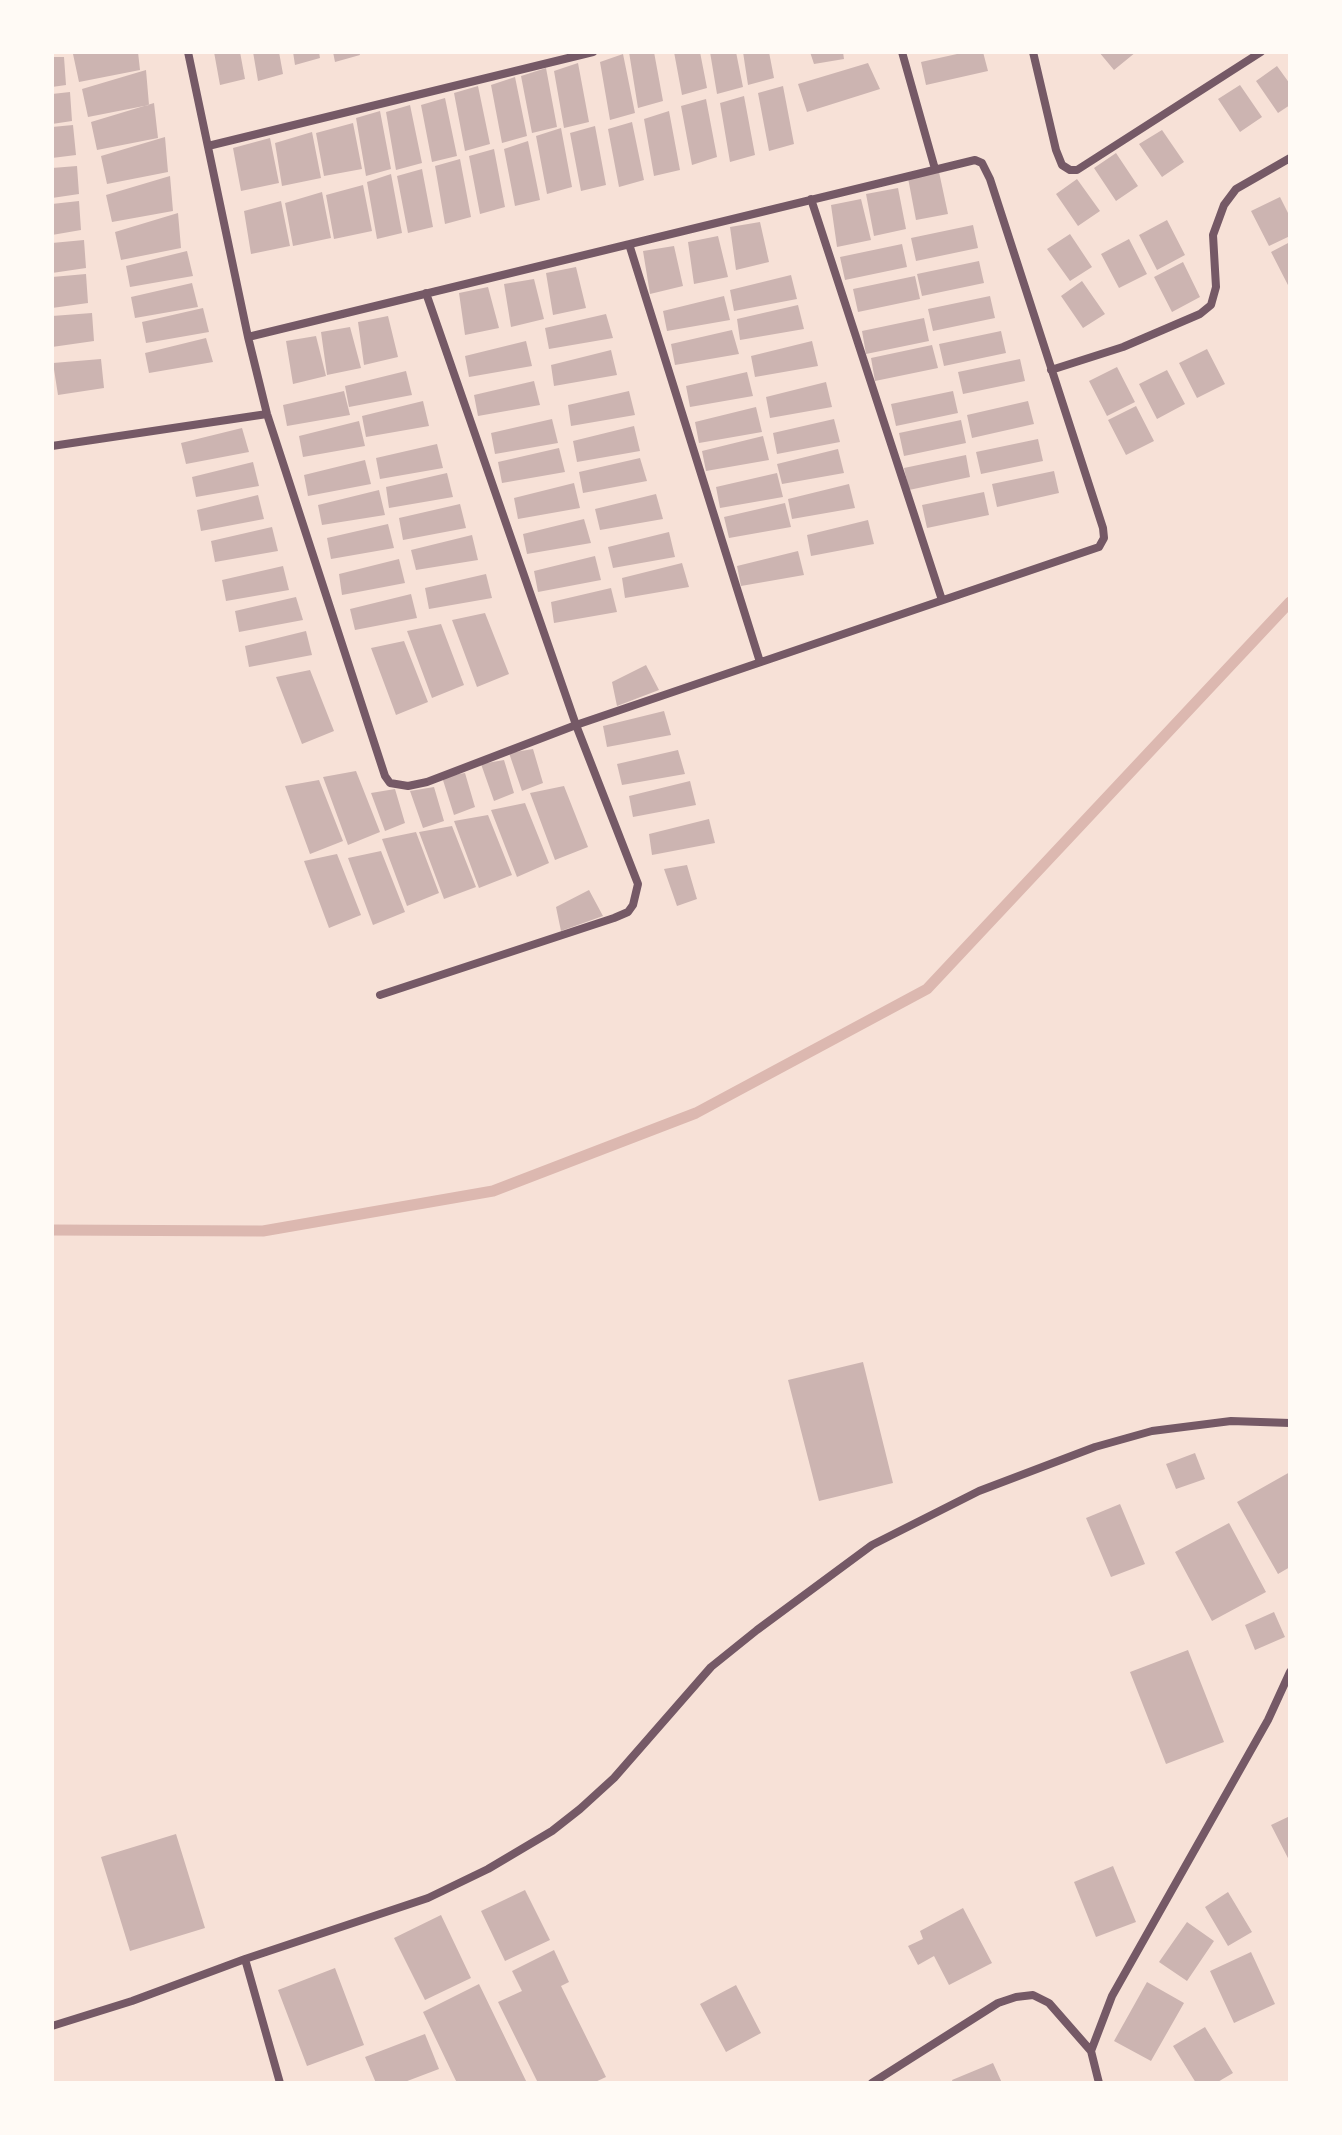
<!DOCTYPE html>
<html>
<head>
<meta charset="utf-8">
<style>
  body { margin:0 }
  #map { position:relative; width:1342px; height:2135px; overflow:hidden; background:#f7e1d7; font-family:Raleway,sans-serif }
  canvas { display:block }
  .frame { position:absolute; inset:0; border:54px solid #fffaf5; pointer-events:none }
</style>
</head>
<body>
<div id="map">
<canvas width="1342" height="2135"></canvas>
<div class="frame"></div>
</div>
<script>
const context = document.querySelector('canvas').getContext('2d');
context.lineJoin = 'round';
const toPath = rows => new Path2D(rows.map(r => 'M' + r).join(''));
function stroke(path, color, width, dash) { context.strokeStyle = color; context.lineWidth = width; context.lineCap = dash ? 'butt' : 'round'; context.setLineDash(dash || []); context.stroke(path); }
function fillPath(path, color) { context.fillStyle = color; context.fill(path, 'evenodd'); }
stroke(toPath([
  [52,1230,263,1231,493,1191,696,1113,927,989,1290,602]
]), '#dcb8b0', 11);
fillPath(toPath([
  [81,52,138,52,140,70,79,82,73,54],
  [214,52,240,52,245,79,220,85],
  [253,52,279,52,283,74,258,81],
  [293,52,319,52,320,58,295,65],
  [333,52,359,52,360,55,335,62],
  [629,52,654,52,663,101,638,108],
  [674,52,700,52,707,88,682,95],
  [710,52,736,52,743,87,717,94],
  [743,52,769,52,774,78,748,85],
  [810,52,843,52,844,59,814,64],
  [966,52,983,52,988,71,926,85,921,62],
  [1099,52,1136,52,1114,70],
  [623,54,635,113,610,120,600,62],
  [52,57,64,57,66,85,52,87],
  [578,63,589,122,564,128,554,71],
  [868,63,880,89,807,112,798,84],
  [1277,66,1290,84,1290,105,1278,113,1256,81],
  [546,68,557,127,532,133,521,76],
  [146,70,149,105,88,117,82,89],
  [515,77,527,136,502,143,491,85],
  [1240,85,1262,117,1240,132,1218,99],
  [478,86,490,144,465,151,454,93],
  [783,86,794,144,769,151,758,93],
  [70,92,72,121,52,124,52,94],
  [744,96,755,155,730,162,720,103],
  [445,98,457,156,432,162,421,105],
  [706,99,717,157,692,165,681,106],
  [154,103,158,138,97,150,91,122],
  [410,105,422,163,396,170,386,112],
  [380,111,391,169,366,176,356,118],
  [669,111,680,170,654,176,644,119],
  [632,122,644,180,619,187,608,129],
  [353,123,362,169,324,176,316,133],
  [73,125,76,155,52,158,52,127],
  [595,126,606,185,581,191,570,133],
  [561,128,572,187,547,194,536,136],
  [1162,130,1184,162,1162,177,1139,144],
  [312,132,321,178,282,186,275,143],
  [165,137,168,172,107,184,101,156],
  [270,138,279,183,241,191,233,148],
  [528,141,540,200,515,206,504,149],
  [494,149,505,207,480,214,469,156],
  [1116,153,1138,186,1116,201,1094,168],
  [460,159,471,217,445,224,435,166],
  [77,166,79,194,52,198,52,168],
  [422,169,433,227,408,233,397,176],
  [939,172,948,214,916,220,908,178],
  [391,174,402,233,377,239,367,182],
  [170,176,173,211,112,222,106,195],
  [1077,179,1100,211,1078,226,1056,194],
  [363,185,372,231,334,239,326,195],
  [898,188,906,229,874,236,866,194],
  [322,192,331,238,293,246,285,203],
  [1280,197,1290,217,1290,236,1269,246,1251,211],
  [861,199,871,240,837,247,831,205],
  [79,201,81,230,52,235,52,204],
  [281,201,290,246,251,254,244,211],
  [178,213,181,248,121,260,115,232],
  [1167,220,1185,255,1157,270,1139,235],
  [760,222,769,262,736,270,730,227],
  [973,225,978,248,916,261,911,238],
  [1070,234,1092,267,1070,281,1047,249],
  [718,236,728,277,694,284,688,242],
  [1129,239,1147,274,1119,288,1101,254],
  [84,240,86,268,52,273,52,243],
  [1290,242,1290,289,1271,252],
  [902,244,907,267,845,280,840,257],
  [674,246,683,286,650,294,643,251],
  [187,251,193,276,130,287,126,266],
  [979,261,984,283,922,296,917,274],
  [1183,262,1200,297,1172,312,1154,277],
  [576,267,586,308,553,315,546,273],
  [86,274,88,303,52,308,52,277],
  [791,275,797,299,734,311,730,290],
  [915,276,920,299,858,312,853,289],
  [534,279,544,319,511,327,504,284],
  [1082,281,1105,314,1083,328,1061,296],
  [192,283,198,307,135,318,131,297],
  [488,287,499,328,465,335,459,293],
  [724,296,730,320,667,331,663,311],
  [990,296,995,318,933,331,928,309],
  [798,305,804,329,740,340,737,319],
  [203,308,209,332,146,343,142,322],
  [92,313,94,341,52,347,52,316],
  [606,314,613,338,549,349,545,328],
  [388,316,398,357,364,365,358,322],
  [924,318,929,341,866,354,862,331],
  [350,327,361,368,327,375,321,332],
  [732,330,739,354,675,365,671,344],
  [1001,331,1006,353,944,366,939,344],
  [316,336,326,376,293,384,286,341],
  [206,338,213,362,149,373,145,353],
  [526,341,532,366,469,377,465,356],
  [812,341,818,366,755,377,751,356],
  [932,345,938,368,875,381,871,358],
  [1207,349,1225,384,1197,398,1179,363],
  [611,350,617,375,554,386,551,365],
  [101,359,104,388,58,395,53,363],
  [1020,359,1025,381,963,394,958,372],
  [1117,367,1135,402,1107,416,1089,381],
  [1167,370,1185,404,1157,419,1139,384],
  [406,371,412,395,349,407,345,386],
  [747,372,753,396,690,407,686,386],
  [534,381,540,405,478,416,474,395],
  [826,382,832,407,770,418,766,397],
  [344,391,350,415,287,426,283,405],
  [629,391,635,415,571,426,568,405],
  [953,391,958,413,896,426,891,404],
  [423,401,429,426,366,437,362,416],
  [1028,401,1034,424,972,438,967,415],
  [1136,406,1154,441,1126,455,1108,420],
  [756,407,762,432,699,443,695,422],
  [552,419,558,443,495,454,491,433],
  [834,419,840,442,777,454,773,433],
  [961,420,966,443,904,456,899,433],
  [359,421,365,446,303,457,299,436],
  [634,426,640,451,577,462,573,441],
  [242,428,249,452,186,464,181,443],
  [763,436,769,460,706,471,702,451],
  [1038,439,1043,461,981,474,976,452],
  [437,444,443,468,380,479,376,458],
  [559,448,565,472,502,483,498,462],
  [838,449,844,473,782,484,777,464],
  [966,455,970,477,909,490,904,468],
  [640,458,647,481,583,493,579,472],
  [365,460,371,484,308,496,304,475],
  [253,462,259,486,196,497,192,477],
  [1054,471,1059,493,997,507,992,484],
  [447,473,453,497,389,508,386,487],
  [777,473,783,497,720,508,716,487],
  [574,483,580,508,518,519,514,498],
  [849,484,855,508,792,519,788,499],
  [379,490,385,515,322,525,318,505],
  [984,492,989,515,927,528,922,505],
  [656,494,663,519,600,530,595,509],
  [258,495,264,519,201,531,197,510],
  [785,503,791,527,729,538,724,517],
  [460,504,466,528,403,540,399,518],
  [584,519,591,543,527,554,523,534],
  [868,520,874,544,811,556,807,535],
  [388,524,394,548,331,559,327,538],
  [272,527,278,551,215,562,211,541],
  [669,532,675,557,613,568,608,547],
  [472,535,478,560,416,570,411,550],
  [798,551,804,575,741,586,737,566],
  [595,556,601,580,538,592,534,571],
  [399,559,405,583,342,595,339,574],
  [682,563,689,587,625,598,622,578],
  [283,566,289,590,226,601,222,580],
  [486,574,492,598,429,609,425,588],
  [611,588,617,612,554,623,551,602],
  [411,594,417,618,355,630,350,609],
  [296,597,303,620,239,632,235,611],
  [485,613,509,674,477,687,452,620],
  [441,624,464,685,432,698,407,631],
  [306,631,312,655,249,667,245,646],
  [404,641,428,702,396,715,371,648],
  [646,665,659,690,617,706,612,682],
  [310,670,334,731,302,744,276,677],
  [664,711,671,735,607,747,603,726],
  [533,749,543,783,522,791,509,753],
  [678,750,685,774,622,785,617,764],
  [504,760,514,793,494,801,481,764],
  [356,771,380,832,348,845,323,777],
  [465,773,475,807,454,815,442,777],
  [319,780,343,841,310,854,285,786],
  [690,781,696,805,633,817,629,796],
  [564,786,588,847,555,860,530,793],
  [434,787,444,821,423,828,410,791],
  [395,789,405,823,385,831,371,793],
  [525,803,549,863,517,877,491,810],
  [488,815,512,875,479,888,454,821],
  [709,819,715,843,652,855,649,834],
  [452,826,476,887,444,899,419,832],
  [416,832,439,893,407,906,382,839],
  [381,851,405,912,373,925,348,858],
  [337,854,361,915,329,928,304,861],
  [687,865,697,899,677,906,664,869],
  [589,890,603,916,561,931,556,907],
  [863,1362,893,1483,819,1501,788,1380],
  [1195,1453,1205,1479,1176,1489,1166,1464],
  [1290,1472,1290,1567,1278,1574,1237,1502],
  [1120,1504,1145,1564,1111,1577,1086,1518],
  [1229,1523,1266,1592,1212,1621,1175,1552],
  [1274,1612,1285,1637,1255,1650,1245,1625],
  [1188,1650,1224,1742,1166,1764,1130,1672],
  [1290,1816,1290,1862,1271,1825],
  [176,1834,205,1928,130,1951,101,1857],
  [1113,1866,1136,1922,1096,1937,1074,1882],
  [525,1890,550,1940,505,1961,481,1911],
  [1228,1892,1252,1932,1228,1946,1205,1907],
  [963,1908,992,1963,949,1985,934,1956,918,1965,908,1946,923,1939,920,1931],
  [441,1915,471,1978,425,2000,394,1938],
  [1187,1922,1214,1941,1187,1981,1159,1962],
  [554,1950,569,1982,561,1986,606,2077,593,2083,538,2083,498,2002,522,1991,512,1971],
  [1251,1952,1275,2004,1234,2023,1210,1971],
  [335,1968,364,2045,307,2066,278,1990],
  [1147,1982,1184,2003,1151,2061,1114,2041],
  [479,1984,527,2083,457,2083,423,2012],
  [736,1985,761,2033,726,2052,700,2004],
  [1205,2027,1233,2073,1216,2083,1196,2083,1173,2046],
  [425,2034,439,2069,402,2083,376,2083,365,2057],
  [993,2063,1002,2083,953,2083,952,2080]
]), '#ccb4b1');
stroke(toPath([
  [188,52,248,337,267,414,385,776,390,783,408,786,427,782,576,725,1099,547,1104,538,1103,528,990,179,982,163,975,160,248,337],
  [902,52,935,169],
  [1033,52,1056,150,1062,165,1070,170,1077,170,1261,52],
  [208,146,593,52],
  [811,199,942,600],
  [629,244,760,662],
  [1051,370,1123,347,1200,314,1211,305,1216,287,1213,235,1224,205,1236,189,1290,158],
  [52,446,267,414],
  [380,995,614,918,628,912,633,905,638,884,576,725,426,293],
  [245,1959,280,2083],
  [52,2026,132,2001,245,1959,428,1898,488,1869,552,1831,580,1809,614,1778,711,1667,757,1630,872,1545,979,1491,1095,1447,1152,1431,1231,1421,1290,1423],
  [872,2083,998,2003,1016,1997,1033,1995,1049,2003,1091,2051],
  [1099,2083,1091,2051,1112,1996,1268,1720,1290,1672]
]), '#755966', 8);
</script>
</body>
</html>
